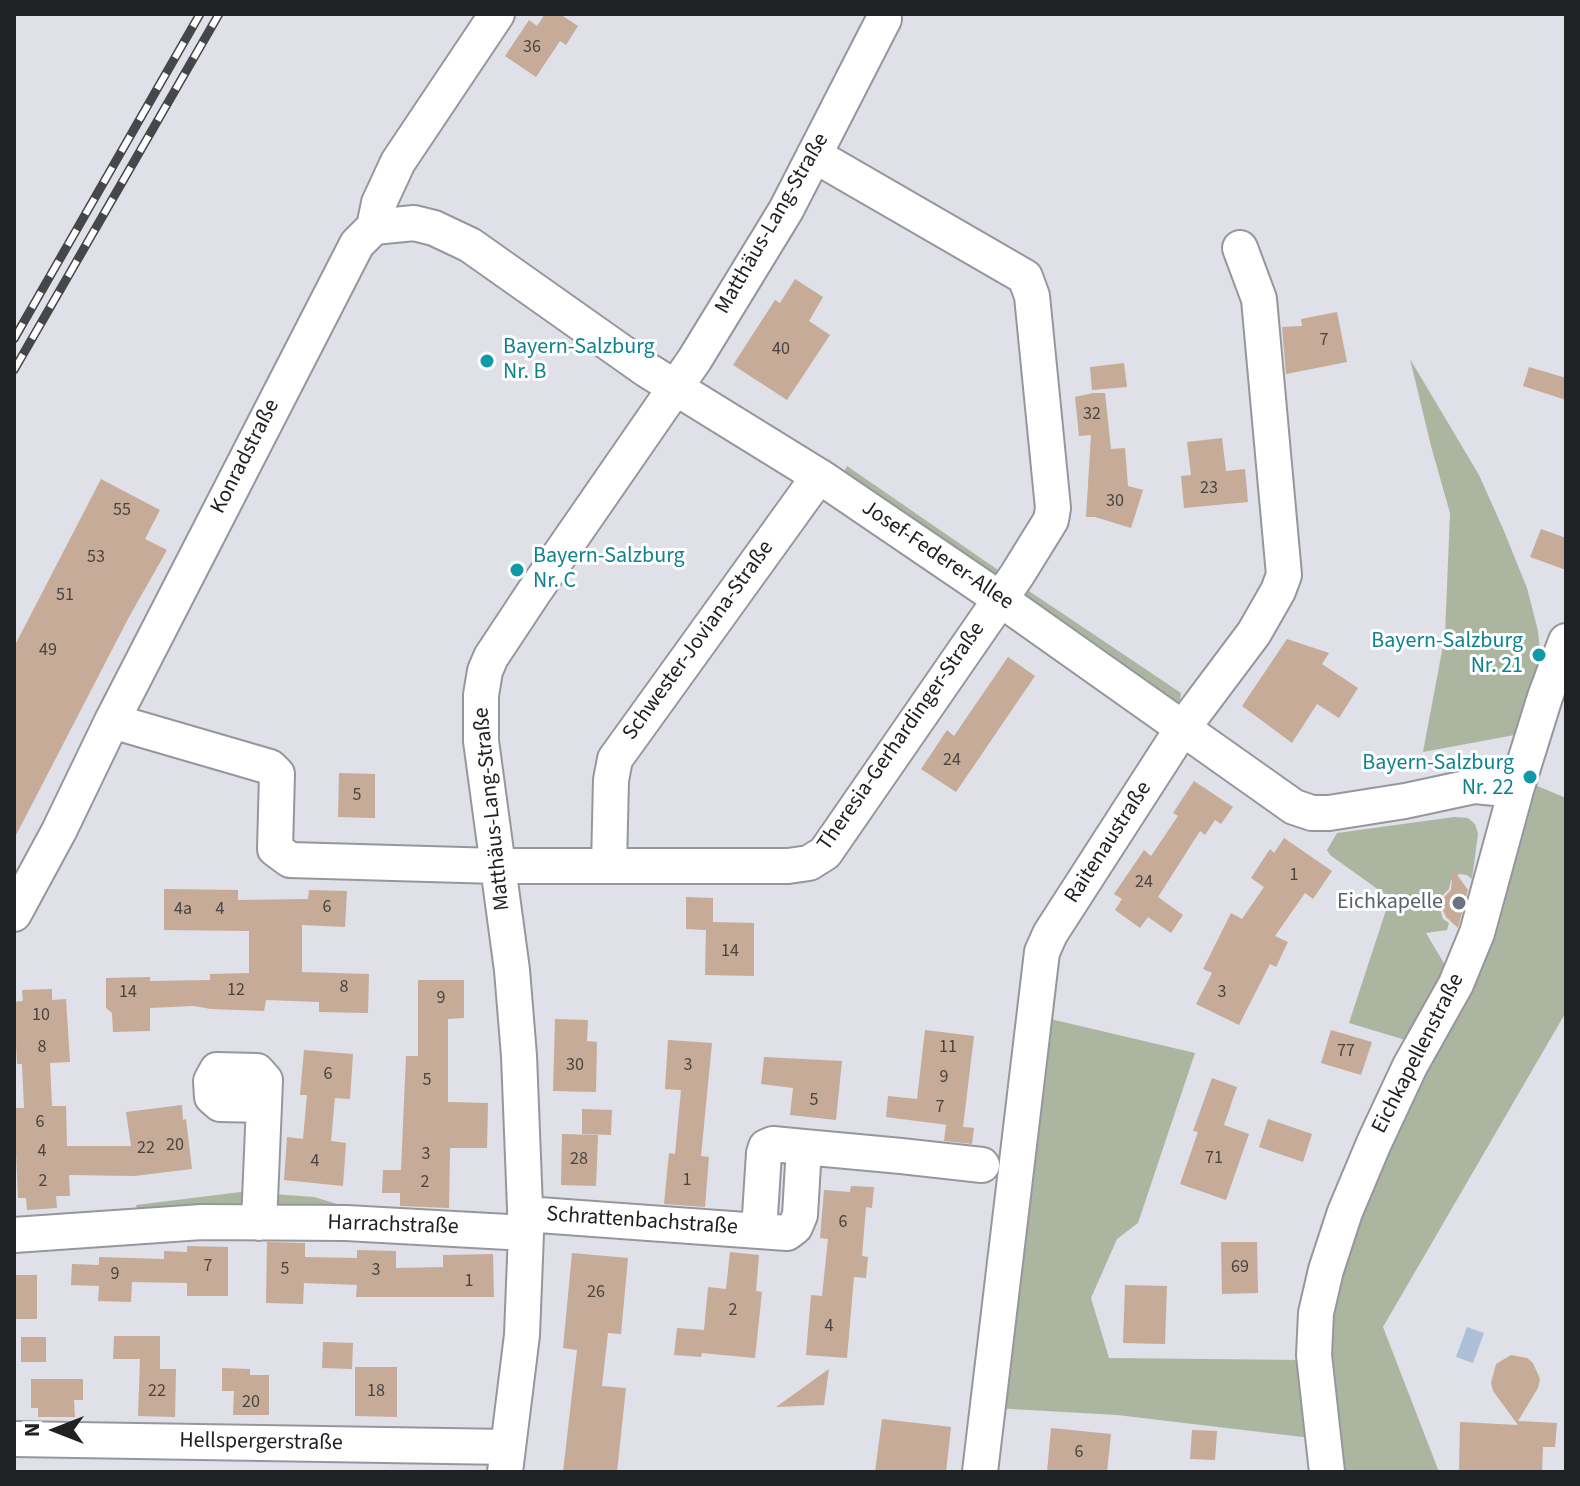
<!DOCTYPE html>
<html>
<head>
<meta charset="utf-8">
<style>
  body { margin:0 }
  #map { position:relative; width:1580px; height:1486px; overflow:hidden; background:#dfe0e8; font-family:"Source Sans 3",sans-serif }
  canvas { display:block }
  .frame { position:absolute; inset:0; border:16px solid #202123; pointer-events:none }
  .north { position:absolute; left:16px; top:1390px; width:80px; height:80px; -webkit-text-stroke:6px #fff; paint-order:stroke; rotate:270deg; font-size:22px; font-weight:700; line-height:32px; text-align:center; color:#202123 }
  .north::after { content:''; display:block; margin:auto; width:28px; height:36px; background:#202123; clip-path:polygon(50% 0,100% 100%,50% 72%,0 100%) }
</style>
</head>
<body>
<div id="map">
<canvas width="1580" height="1486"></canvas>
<div class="frame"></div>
<div class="north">N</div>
</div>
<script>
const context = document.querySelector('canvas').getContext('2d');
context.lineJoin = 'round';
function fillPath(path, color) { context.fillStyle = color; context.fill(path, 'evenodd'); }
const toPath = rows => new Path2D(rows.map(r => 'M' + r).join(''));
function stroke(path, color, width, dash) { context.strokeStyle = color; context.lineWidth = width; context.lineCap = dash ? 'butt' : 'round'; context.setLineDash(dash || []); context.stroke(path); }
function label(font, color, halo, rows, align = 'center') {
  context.font = font + ' "Source Sans 3",sans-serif'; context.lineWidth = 6; context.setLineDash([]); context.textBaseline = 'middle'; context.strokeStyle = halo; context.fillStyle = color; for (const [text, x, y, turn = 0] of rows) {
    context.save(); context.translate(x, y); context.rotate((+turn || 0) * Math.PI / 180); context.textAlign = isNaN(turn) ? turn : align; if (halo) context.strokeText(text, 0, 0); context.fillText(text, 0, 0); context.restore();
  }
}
fillPath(toPath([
  [1410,359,1479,475,1504,531,1527,588,1538,631,1541,661,1520,734,1423,752,1445,635,1450,513,1431,446],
  [847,466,1001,572,995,576,839,481],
  [1029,591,1181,693,1180,700,1175,705,1024,596],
  [1530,783,1566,798,1566,1012,1383,1327,1439,1472,1340,1472,1328,1336,1344,1254],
  [1454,817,1468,818,1475,824,1478,834,1472,879,1467,875,1459,874,1451,880,1449,889,1441,897,1439,906,1443,919,1449,923,1447,930,1426,933,1448,970,1412,1042,1349,1023,1390,898,1330,855,1327,850,1337,833],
  [1029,1014,1195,1053,1138,1223,1117,1239,1091,1298,1109,1358,1304,1360,1311,1438,1117,1415,976,1407],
  [249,1191,246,1205,138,1213,136,1205],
  [272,1194,314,1197,344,1206,367,1217,280,1209]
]), '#acb5a0');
fillPath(toPath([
  [1467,1327,1484,1333,1473,1363,1456,1357]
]), '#acbfd7');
fillPath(toPath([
  [545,14,560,14,578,26,566,45,560,41,536,77,505,56,529,20,537,26],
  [795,279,823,297,809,321,830,335,787,400,733,365,775,300,780,303],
  [1337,312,1347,362,1286,374,1282,327,1302,326,1301,319],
  [1124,363,1127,387,1092,390,1090,367],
  [1529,367,1566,378,1566,400,1523,386],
  [1093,393,1105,393,1111,449,1125,448,1128,486,1143,490,1131,528,1095,517,1086,517,1091,435,1079,436,1075,397],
  [1222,438,1226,471,1245,469,1248,502,1184,508,1181,476,1191,475,1187,442],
  [101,479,160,510,145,539,167,550,129,617,14,839,14,647],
  [1541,529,1566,538,1566,570,1530,557],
  [1287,639,1329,653,1322,664,1358,688,1339,718,1317,704,1292,743,1242,706],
  [1008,657,1035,676,956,792,921,769,947,730,954,736],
  [339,773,375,774,375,818,338,817],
  [1194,781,1233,807,1221,824,1215,820,1205,835,1200,831,1158,897,1183,915,1171,933,1148,917,1140,928,1115,910,1122,899,1114,894,1144,850,1151,856,1178,816,1173,813],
  [1284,838,1332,871,1313,899,1305,893,1275,936,1288,942,1276,967,1270,964,1239,1025,1196,1004,1212,973,1203,969,1231,913,1242,919,1264,887,1251,878,1270,849,1274,853],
  [1453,869,1468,890,1458,928,1446,917,1442,908,1442,899,1451,890],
  [164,889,238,890,238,900,308,899,309,890,347,891,345,927,302,925,302,972,369,974,368,1013,319,1012,319,1002,266,1000,264,1011,211,1009,194,1006,150,1008,150,1031,113,1032,112,1013,106,1008,106,978,150,977,150,981,210,980,210,974,249,973,249,931,164,930],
  [686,897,713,898,713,922,754,923,754,976,705,975,706,930,686,929],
  [418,980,464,980,464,1018,448,1019,448,1102,488,1103,487,1148,450,1148,449,1208,400,1206,400,1193,382,1193,383,1170,401,1170,406,1056,418,1056],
  [52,989,52,1000,66,999,70,1062,50,1063,52,1106,66,1106,67,1146,131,1146,126,1112,182,1105,183,1120,186,1119,192,1169,134,1176,69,1175,70,1196,56,1196,57,1208,27,1210,26,1198,18,1198,14,1108,24,1108,22,1064,17,1064,14,1002,23,1001,22,990],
  [555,1019,588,1020,587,1041,597,1042,596,1092,553,1091],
  [925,1030,974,1036,963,1127,886,1117,888,1096,917,1099],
  [1331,1030,1372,1042,1361,1075,1321,1063],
  [668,1040,712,1043,701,1156,709,1157,705,1207,664,1204,669,1153,675,1154,681,1090,665,1089],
  [304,1050,353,1054,350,1099,335,1098,331,1141,346,1143,343,1186,284,1180,287,1137,303,1139,307,1095,300,1095],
  [764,1057,842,1061,836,1120,790,1115,793,1088,761,1084],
  [1212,1078,1237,1087,1224,1125,1249,1134,1226,1200,1180,1184,1198,1132,1193,1131],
  [582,1109,612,1110,611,1135,582,1134],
  [1268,1119,1312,1134,1303,1162,1259,1147],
  [946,1125,974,1128,972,1144,944,1141],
  [562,1134,598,1135,596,1186,561,1185],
  [851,1186,874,1187,872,1208,866,1207,862,1256,868,1257,866,1278,854,1277,847,1358,806,1355,811,1295,822,1296,828,1239,820,1238,824,1190,850,1192],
  [267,1242,305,1243,305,1257,357,1258,357,1250,396,1251,396,1268,443,1267,443,1255,493,1254,494,1297,356,1297,357,1285,304,1283,303,1304,266,1303],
  [1221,1242,1257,1242,1258,1293,1222,1294],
  [187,1246,228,1247,228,1296,187,1296,187,1283,132,1282,131,1302,98,1301,99,1286,71,1285,72,1264,99,1265,99,1257,164,1259,164,1251,187,1252],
  [730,1252,759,1255,756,1291,762,1292,755,1358,702,1353,701,1357,674,1355,677,1328,704,1330,708,1287,726,1289],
  [572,1253,628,1258,621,1334,608,1333,602,1386,626,1388,617,1472,563,1472,577,1350,563,1348],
  [14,1275,37,1275,37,1319,14,1319],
  [1125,1285,1167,1286,1165,1344,1123,1343],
  [114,1336,160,1336,160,1369,176,1369,175,1417,138,1416,140,1359,113,1359],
  [21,1337,46,1337,46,1362,21,1362],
  [323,1342,353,1343,352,1369,322,1368],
  [1511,1355,1527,1358,1533,1363,1540,1379,1538,1388,1518,1421,1557,1423,1555,1447,1543,1447,1542,1472,1459,1472,1460,1422,1518,1425,1493,1391,1491,1383,1496,1364],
  [355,1367,397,1367,397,1417,355,1416],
  [222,1368,250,1369,250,1375,269,1375,269,1415,233,1415,234,1391,222,1391],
  [829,1369,824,1405,776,1407],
  [31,1379,83,1379,83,1400,74,1400,75,1417,38,1417,38,1408,31,1408],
  [882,1419,951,1427,946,1472,875,1472],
  [1051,1428,1111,1434,1107,1472,1047,1472],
  [1192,1430,1217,1431,1215,1460,1190,1459]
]), '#c5ab98');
const minor = toPath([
  [374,227,414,223,434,228,470,245,647,370,825,480,1000,599,1294,807,1312,813,1329,813,1405,801,1475,786,1516,790],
  [112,721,270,767,277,774,275,849,290,860,497,866,788,866,809,863,825,853,1017,575,1051,520,1053,508,1032,296,1025,277,814,155],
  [609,866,611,780,615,759,819,476],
  [14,914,59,831,112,721,357,244,374,227,379,203,398,162,497,14],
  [804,1147,800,1215,795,1227,787,1233,759,1231,764,1153,766,1147,773,1144,804,1147,901,1156,982,1165],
  [525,1214,759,1231],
  [259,1223,264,1105,265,1080,257,1071,217,1070,211,1081,212,1097,220,1104,264,1105],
  [14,1235,202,1222,346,1223,526,1233],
  [14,1439,508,1447],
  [505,1472,522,1335,526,1233,519,1056,512,970,481,741,481,695,485,671,491,657,534,592,695,359,786,210,884,19],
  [980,1472,1042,952,1050,934,1182,729,1254,633,1278,591,1284,575,1259,299,1240,248],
  [1327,1472,1314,1355,1316,1313,1326,1270,1345,1212,1374,1143,1410,1066,1456,984,1477,933,1516,790,1545,697,1566,641]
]);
stroke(minor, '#96979e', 38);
stroke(minor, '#fff', 34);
const rail = toPath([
  [14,339,200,14],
  [14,370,219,14]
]);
stroke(rail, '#46474a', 9);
stroke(rail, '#fff', 6, [18]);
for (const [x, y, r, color] of [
  [487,361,8,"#0f9aa8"],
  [517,570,8,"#0f9aa8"],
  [1539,655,8,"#0f9aa8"],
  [1530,777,8,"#0f9aa8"],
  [1459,903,8,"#6b7280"]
]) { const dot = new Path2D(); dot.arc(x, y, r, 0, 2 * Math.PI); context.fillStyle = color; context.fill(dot); stroke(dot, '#fff', 3); }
label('18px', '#494440', null, [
  ["36",532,48],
  ["7",1324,341],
  ["40",781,350],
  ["32",1092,415],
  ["23",1209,489],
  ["30",1115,502],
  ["55",122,511],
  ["53",96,558],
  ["51",65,596],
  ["49",48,651],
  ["24",952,761],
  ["5",357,796],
  ["1",1294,876],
  ["24",1144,883],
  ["6",327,908],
  ["4a",183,910],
  ["4",220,910],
  ["14",730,952],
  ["8",344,988],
  ["12",236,991],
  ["14",128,993],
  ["3",1222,993],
  ["9",441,999],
  ["10",41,1016],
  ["8",42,1048],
  ["11",948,1048],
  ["77",1346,1052],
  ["30",575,1066],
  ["3",688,1066],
  ["6",328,1075],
  ["9",944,1078],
  ["5",427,1081],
  ["5",814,1101],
  ["7",940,1108],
  ["6",40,1123],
  ["20",175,1146],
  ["22",146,1149],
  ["4",42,1152],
  ["3",426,1155],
  ["71",1214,1159],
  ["28",579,1160],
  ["4",315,1162],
  ["1",687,1181],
  ["2",43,1182],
  ["2",425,1183],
  ["6",843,1223],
  ["7",208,1267],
  ["69",1240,1268],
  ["5",285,1270],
  ["3",376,1271],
  ["9",115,1275],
  ["1",469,1282],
  ["26",596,1293],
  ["2",733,1311],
  ["4",829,1327],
  ["22",157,1392],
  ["18",376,1392],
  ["20",251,1403],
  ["6",1079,1453]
]);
label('22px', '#202123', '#fff', [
  ["Matthäus-Lang-Straße",773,224,-60],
  ["Konradstraße",246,457,-63],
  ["Josef-Federer-Allee",937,556,34],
  ["Schwester-Joviana-Straße",699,641,-54],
  ["Theresia-Gerhardinger-Straße",902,737,-55],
  ["Matthäus-Lang-Straße",493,809,-96],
  ["Raitenaustraße",1109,843,-57],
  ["Eichkapellenstraße",1419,1054,-63],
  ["Schrattenbachstraße",642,1222,4],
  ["Harrachstraße",393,1226,2],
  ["Hellspergerstraße",261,1443,1]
]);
label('22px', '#0d838f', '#fff', [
  ["Bayern-Salzburg",503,348],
  ["Nr. B",503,373],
  ["Bayern-Salzburg",533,557],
  ["Nr. C",533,582],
  ["Bayern-Salzburg",1523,642,"right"],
  ["Nr. 21",1523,667,"right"],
  ["Bayern-Salzburg",1514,764,"right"],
  ["Nr. 22",1514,789,"right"]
], 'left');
label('22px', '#5b616d', '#fff', [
  ["Eichkapelle",1443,903]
], 'right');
</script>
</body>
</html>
